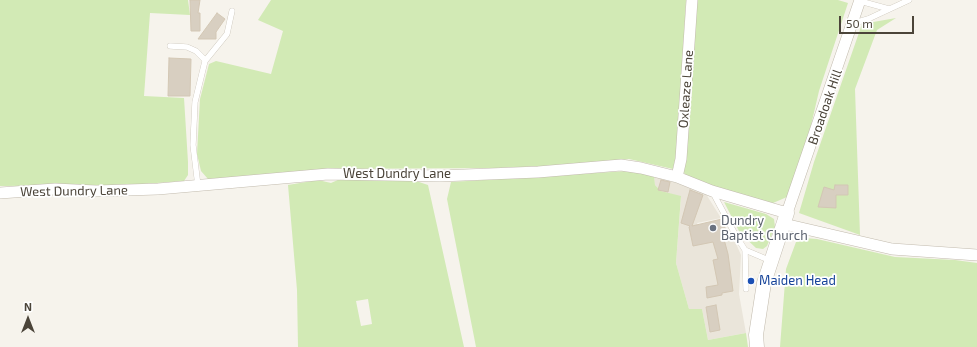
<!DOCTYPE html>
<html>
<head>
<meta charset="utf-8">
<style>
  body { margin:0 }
  #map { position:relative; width:977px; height:347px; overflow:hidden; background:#f6f3ec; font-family:"Exo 2",sans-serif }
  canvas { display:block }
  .north { position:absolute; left:8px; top:299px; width:40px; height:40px; -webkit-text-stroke:3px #fff; paint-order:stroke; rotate:0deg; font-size:11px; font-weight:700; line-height:16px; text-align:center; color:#4b4439 }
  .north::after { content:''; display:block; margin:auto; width:14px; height:18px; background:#4b4439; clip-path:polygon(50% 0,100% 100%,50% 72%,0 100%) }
  .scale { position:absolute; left:839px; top:16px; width:75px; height:18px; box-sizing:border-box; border:2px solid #4b4439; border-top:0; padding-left:5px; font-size:12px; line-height:14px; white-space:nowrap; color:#4b4439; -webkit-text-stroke:3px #fff; paint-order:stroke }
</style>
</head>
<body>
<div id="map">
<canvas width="977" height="347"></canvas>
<div class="north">N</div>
<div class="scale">50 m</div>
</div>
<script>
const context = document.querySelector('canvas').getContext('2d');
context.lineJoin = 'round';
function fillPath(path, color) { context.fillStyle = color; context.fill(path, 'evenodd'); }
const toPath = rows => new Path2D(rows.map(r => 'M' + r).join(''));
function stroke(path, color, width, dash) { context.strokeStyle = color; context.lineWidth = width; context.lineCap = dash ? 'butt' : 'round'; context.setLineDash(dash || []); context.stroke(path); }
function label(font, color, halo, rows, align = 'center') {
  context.font = font + ' "Exo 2",sans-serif'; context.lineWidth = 3.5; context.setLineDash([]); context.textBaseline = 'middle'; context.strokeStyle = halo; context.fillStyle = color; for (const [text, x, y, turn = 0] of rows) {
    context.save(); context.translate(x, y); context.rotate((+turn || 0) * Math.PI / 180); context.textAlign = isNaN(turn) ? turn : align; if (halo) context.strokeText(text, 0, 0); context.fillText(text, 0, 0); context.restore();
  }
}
fillPath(toPath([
  [654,175,706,194,721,218,697,223,703,243,733,237,741,255,739,294,746,333,708,340,702,309,689,309,676,263,681,197,661,191,655,185]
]), '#eae5da');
fillPath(toPath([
  [0,0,188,0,190,15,150,13,144,96,184,98,188,162,188,175,184,181,129,185,0,186],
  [271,0,686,0,678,147,673,169,629,159,574,165,496,168,323,169,217,180,208,179,201,171,197,154,200,99,209,64,216,61,271,74,283,31,258,20],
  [697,0,838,0,848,3,819,91,802,164,787,197,773,203,750,201,686,177,683,170],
  [896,18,877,30,855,89,860,235,799,213,814,162,862,24],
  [627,171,654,175,655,185,661,191,681,196,676,263,689,309,702,309,708,340,746,333,748,347,476,347,447,199,451,182],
  [340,179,416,181,428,185,464,347,298,347,297,290,288,185,318,180,331,183],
  [368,299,372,324,361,326,356,301],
  [724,202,766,214,774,219,775,227,767,246,763,249,756,248,740,233],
  [804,238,817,239,895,257,955,260,977,263,977,347,780,347,786,269,796,242]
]), '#d2eab5');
const building = toPath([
  [190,0,200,0,198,13,200,13,200,31,191,31,190,0],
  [217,13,225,19,216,32,216,39,198,39,217,13],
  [169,58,191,59,190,96,168,96,169,58],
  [661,180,670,182,668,192,658,190,661,180],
  [835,185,848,185,848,195,836,195,836,208,818,207,824,187,834,190,835,185],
  [690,190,703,195,692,226,722,219,723,221,726,231,722,232,728,254,733,291,722,293,722,295,707,298,706,287,718,285,713,260,718,259,713,242,693,246,689,227,690,226,681,223,690,190],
  [716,305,720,330,710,332,706,307,716,305]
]);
fillPath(building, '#d8cfc1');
stroke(building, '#d3c7b4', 1);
const service = toPath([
  [860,1,889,9],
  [854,23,868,19,909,0],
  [170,46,187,47,196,51,205,60],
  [198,186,193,145,195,102,205,61,227,34,232,11],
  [712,191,735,234,745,250,771,261],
  [745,250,746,289]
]);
const minor = toPath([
  [677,177,681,159,692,0],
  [0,193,55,189,96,191,158,189,328,174,440,176,538,172,621,165,641,168,677,177,712,191,787,213,860,0],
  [784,224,892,249,977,255]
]);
const tertiary = toPath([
  [757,347,756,335,764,283,787,213]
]);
stroke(service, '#c2bbae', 6);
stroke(minor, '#c2bbae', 12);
stroke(tertiary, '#c2bbae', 15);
stroke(service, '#fff', 5.5);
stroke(minor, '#fff', 11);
stroke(tertiary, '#fff', 14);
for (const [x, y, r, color] of [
  [713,228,4,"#6b7280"],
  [751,281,4,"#1a4fb4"]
]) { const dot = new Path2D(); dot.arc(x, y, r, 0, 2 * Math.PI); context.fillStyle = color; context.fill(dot); stroke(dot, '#fff', 1.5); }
label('13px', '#4b4439', '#fff', [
  ["Oxleaze Lane",686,89,-86],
  ["Broadoak Hill",825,107,-71],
  ["West Dundry Lane",397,174],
  ["West Dundry Lane",74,191,-1]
]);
label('13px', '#5b616d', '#fff', [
  ["Dundry",721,221],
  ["Baptist Church",721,236]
], 'left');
label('13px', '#164399', '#fff', [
  ["Maiden Head",759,281]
], 'left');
</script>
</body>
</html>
